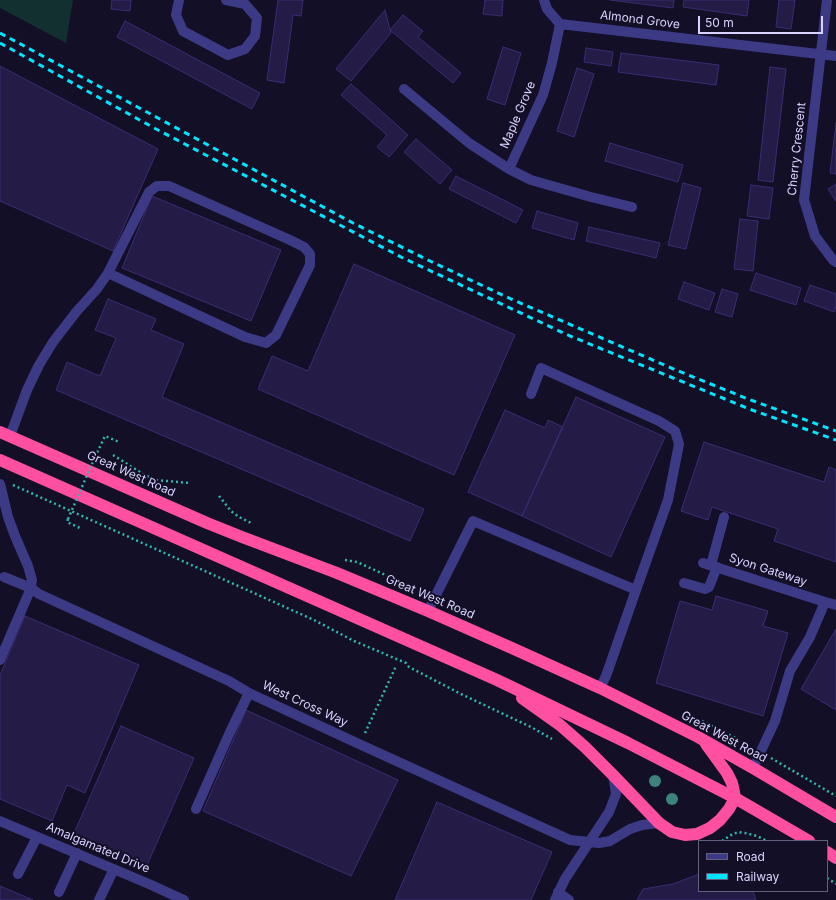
<!DOCTYPE html>
<html>
<head>
<meta charset="utf-8">
<style>
  body { margin:0 }
  #map { position:relative; width:836px; height:900px; overflow:hidden; background:#130f26; font-family:Inter,sans-serif }
  canvas { display:block }
  .legend { position:absolute; left:698px; top:840px; width:130px; height:52px; box-sizing:border-box; background:#130f26; border:1px solid #625e7d; margin:0; padding:5px 7px; list-style:none; font-size:12px; color:#d9d4ff }
  .legend li { display:flex; align-items:center; gap:8px; height:20px }
  .legend b { width:20px; border:1px solid #625e7d }
  .scale { position:absolute; left:698px; top:16px; width:125px; height:18px; box-sizing:border-box; border:2px solid #d9d4ff; border-top:0; padding-left:5px; font-size:12px; line-height:14px; white-space:nowrap; color:#d9d4ff; -webkit-text-stroke:3px #130f26; paint-order:stroke }
</style>
</head>
<body>
<div id="map">
<canvas width="836" height="900"></canvas>
<ul class="legend">
<li><b style="height:5px;background:#3d3a85"></b>Road</li>
<li><b style="height:5px;background:#00e5ff"></b>Railway</li>
</ul>
<div class="scale">50 m</div>
</div>
<script>
const context = document.querySelector('canvas').getContext('2d');
context.lineJoin = 'round';
function fillPath(path, color) { context.fillStyle = color; context.fill(path, 'evenodd'); }
const toPath = rows => new Path2D(rows.map(r => 'M' + r).join(''));
function stroke(path, color, width, dash) { context.strokeStyle = color; context.lineWidth = width; context.lineCap = dash ? 'butt' : 'round'; context.setLineDash(dash || []); context.stroke(path); }
function label(font, color, halo, rows, align = 'center') {
  context.font = font + ' Inter,sans-serif'; context.lineWidth = 4; context.setLineDash([]); context.textBaseline = 'middle'; context.strokeStyle = halo; context.fillStyle = color; for (const [text, x, y, turn = 0] of rows) {
    context.save(); context.translate(x, y); context.rotate((+turn || 0) * Math.PI / 180); context.textAlign = isNaN(turn) ? turn : align; if (halo) context.strokeText(text, 0, 0); context.fillText(text, 0, 0); context.restore();
  }
}
fillPath(toPath([
  [0,0,73,0,66,43,0,8]
]), '#12302f');
const building = toPath([
  [112,0,131,0,130,11,111,9,112,0],
  [278,0,303,0,301,16,293,15,284,83,267,80,278,0],
  [485,0,503,0,502,16,483,14,485,0],
  [610,0,674,0,673,8,610,0],
  [684,0,749,0,747,16,683,7,684,0],
  [779,0,795,0,791,29,776,27,779,0],
  [385,10,391,33,351,81,336,69,385,10],
  [403,15,423,31,418,37,461,73,453,83,390,30,403,15],
  [125,21,260,93,252,109,117,37,125,21],
  [503,47,521,53,505,105,487,99,503,47],
  [586,48,613,52,611,66,584,62,586,48],
  [621,53,719,65,716,85,618,72,621,53],
  [0,66,158,149,113,251,0,201,0,66],
  [770,67,786,69,773,182,758,180,770,67],
  [577,68,594,74,574,137,557,131,577,68],
  [351,84,408,135,389,157,377,147,387,135,341,95,351,84],
  [836,123,836,174,830,173,836,123],
  [416,139,452,170,440,184,404,152,416,139],
  [610,143,683,165,678,182,605,161,610,143],
  [456,176,523,210,516,223,449,189,456,176],
  [683,183,701,188,686,249,668,245,683,183],
  [836,184,836,201,828,189,836,184],
  [751,185,773,188,769,219,747,216,751,185],
  [152,196,281,250,251,321,122,268,152,196],
  [537,211,578,223,574,240,532,228,537,211],
  [740,219,758,221,753,271,734,269,740,219],
  [589,227,660,243,656,258,586,241,589,227],
  [354,264,515,335,454,475,258,389,272,356,308,371,354,264],
  [756,273,801,288,796,305,750,290,756,273],
  [684,282,715,293,709,310,678,299,684,282],
  [810,285,836,294,836,306,834,312,804,301,810,285],
  [722,289,738,294,732,317,715,312,722,289],
  [108,299,156,319,151,330,184,344,162,397,424,509,410,541,56,390,67,362,100,376,116,338,95,330,108,299],
  [576,397,665,437,611,557,522,516,576,397],
  [505,410,545,428,548,420,563,427,522,516,468,492,505,410],
  [704,442,824,482,829,467,836,470,836,562,774,541,778,529,712,507,708,520,681,511,704,442],
  [716,596,768,611,763,626,788,633,763,716,656,683,680,601,712,610,716,596],
  [25,616,139,665,85,793,67,785,52,821,0,799,0,675,25,616],
  [836,629,836,710,801,689,836,629],
  [246,710,398,780,351,876,203,811,246,710],
  [121,726,194,758,145,870,72,838,121,726],
  [437,802,552,852,531,900,395,900,437,802],
  [699,874,699,891,753,891,756,900,637,900,643,889,673,884,699,874],
  [0,886,33,900,0,900,0,886]
]);
fillPath(building, '#241b47');
stroke(building, '#3b2d73', 1);
stroke(toPath([
  [113,455,143,474,155,480,190,483],
  [95,457,105,436,119,442],
  [13,485,314,620,354,641,406,663,409,667,463,695,531,727,552,739],
  [219,496,231,511,239,517,251,523],
  [68,519,67,522,82,529],
  [345,560,357,562,412,587],
  [702,721,749,745],
  [365,733,396,666],
  [771,758,836,796],
  [722,841,731,835,738,832,745,833,757,836,767,841],
  [827,878,836,884]
]), '#2fb8b0', 2.5, [2, 3]);
stroke(toPath([
  [179,0,176,15,183,31,228,55,245,49,255,36,257,18,245,4,226,0],
  [544,0,547,9,560,24],
  [827,0,804,200,815,236,833,260,836,262],
  [560,24,836,56],
  [404,89,469,143,509,169,531,180,591,197,632,207],
  [509,169,543,95,552,63,560,24],
  [531,394,541,368,659,421,675,431,679,444,668,500,636,590],
  [10,436,27,390,39,365,53,342,77,311,97,289,108,273,149,192,157,186,169,186,290,240,304,247,310,254,310,265,276,335,266,343,245,337,108,273],
  [0,484,8,517,15,536,28,566,32,580,31,588,0,660],
  [703,563,825,602,810,637,790,671,775,721,753,768],
  [711,565,724,517],
  [4,577,31,588,39,594,229,681,249,693,359,744,570,840,599,843,610,841,630,829,642,825,659,823],
  [684,583,705,589,709,587,717,567],
  [825,602,836,605],
  [428,611,473,521,636,590,606,676,600,688],
  [196,809,230,732,249,693],
  [0,821,149,884,184,900],
  [18,874,37,837],
  [59,892,77,853],
  [558,892,569,900],
  [99,900,114,869],
  [555,900,565,879,609,812,616,794,613,775]
]), '#3d3a85', 10);
stroke(toPath([
  [0,432,207,523,242,537,337,573,428,611,514,649,600,688,698,737,753,768,836,817],
  [0,460,497,680,628,743,735,798,809,841],
  [522,698,560,725,585,747,613,775,659,823,672,832,685,835,697,834,710,828,720,820,729,809,735,798,734,792,732,783,727,773,706,744],
  [827,852,836,858]
]), '#ff4fa3', 12);
stroke(toPath([
  [0,33,353,223,430,261,511,299,676,370,748,399,836,431],
  [0,43,156,129,403,258,570,336,752,410,836,440]
]), '#00e5ff', 3, [6, 5]);
stroke(toPath([
  [68,519,95,457]
]), '#2fb8b0', 2.5, [2, 3]);
context.fillStyle = '#3d827b';
for (const [x, y] of [
  [655,781],
  [672,799]
]) { context.beginPath(); context.arc(x, y, 6, 0, 2 * Math.PI); context.fill(); }
label('12px', '#d9d4ff', '#130f26', [
  ["Almond Grove",640,20,7],
  ["Maple Grove",518,115,-67],
  ["Cherry Crescent",797,149,-84],
  ["Great West Road",131,474,24],
  ["Syon Gateway",768,570,18],
  ["Great West Road",430,597,23],
  ["West Cross Way",305,704,25],
  ["Great West Road",724,737,28],
  ["Amalgamated Drive",98,848,23]
]);
</script>
</body>
</html>
